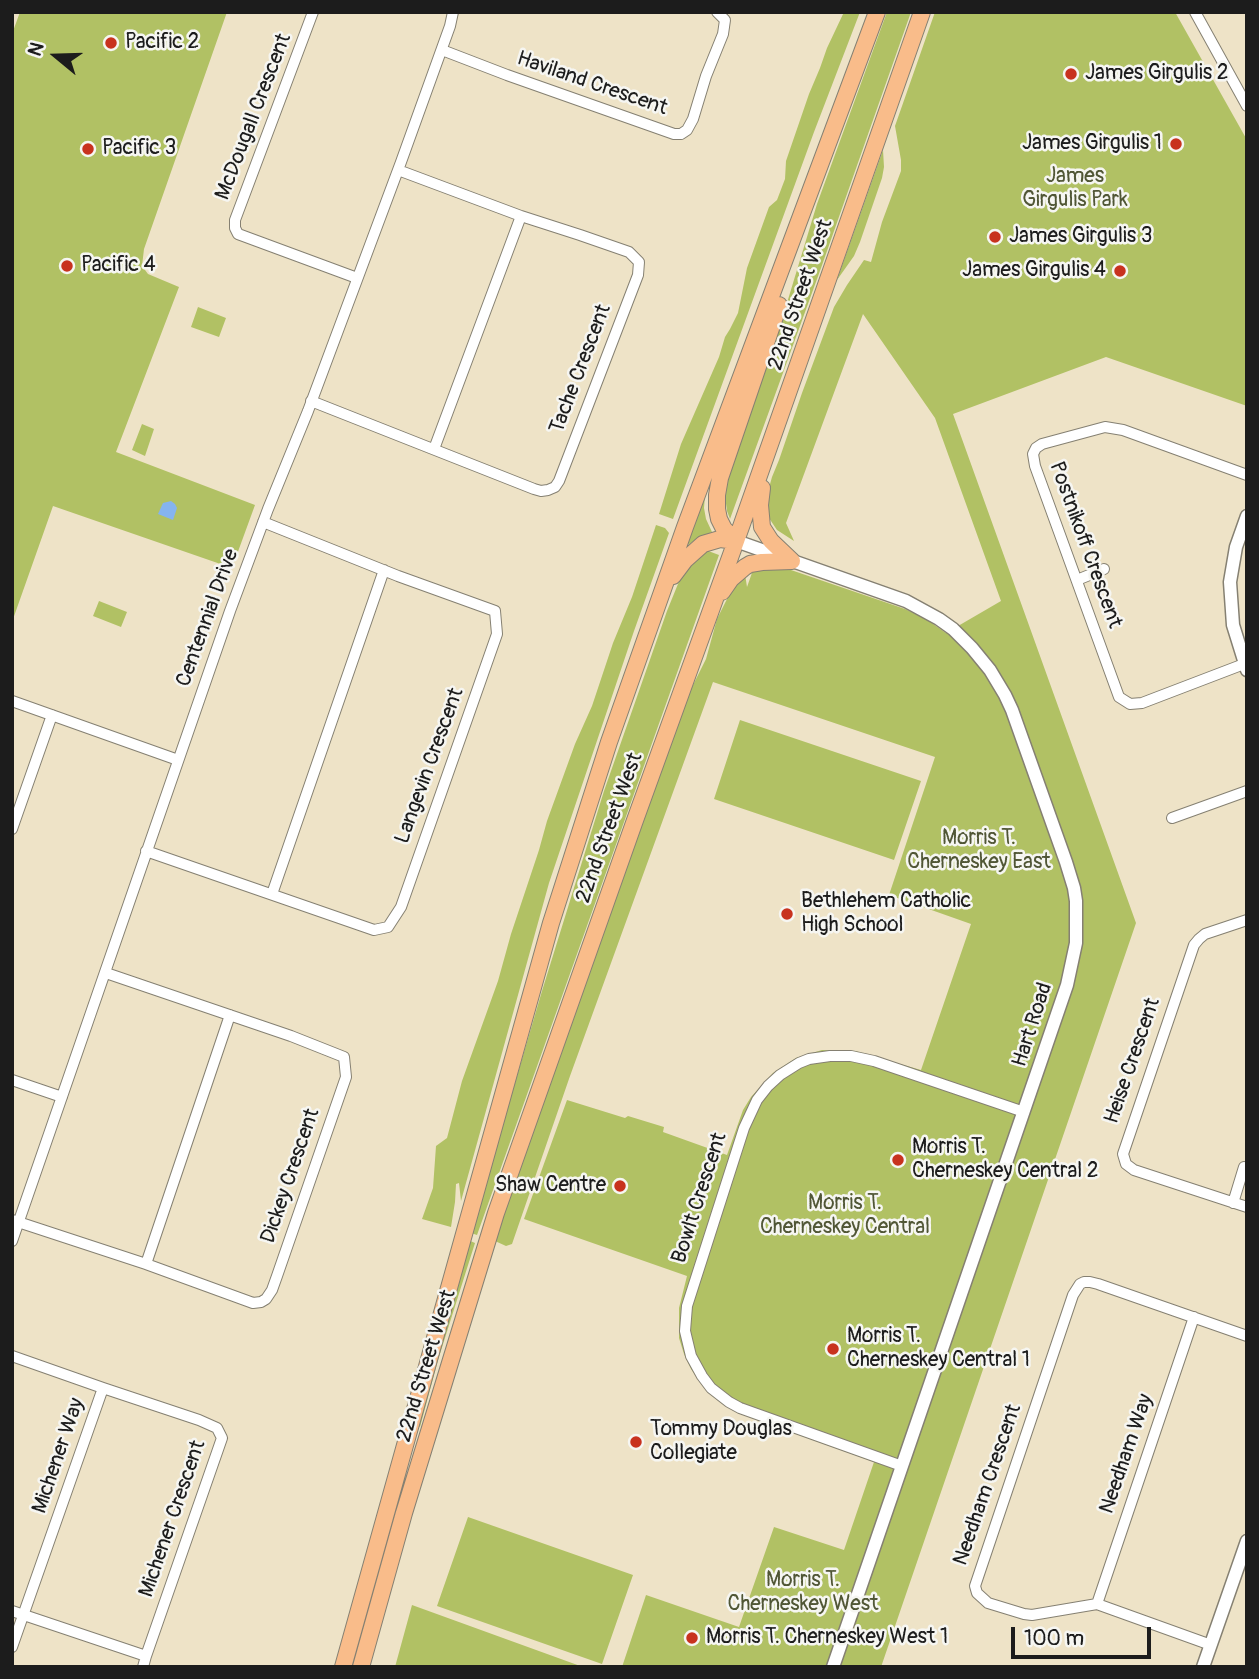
<!DOCTYPE html>
<html>
<head>
<meta charset="utf-8">
<style>
  body { margin:0 }
  #map { position:relative; width:1259px; height:1679px; overflow:hidden; background:#eee3c7; font-family:Pangolin,sans-serif }
  canvas { display:block }
  .frame { position:absolute; inset:0; border:14px solid #1c1c1c; pointer-events:none }
  .north { position:absolute; left:21px; top:21px; width:70px; height:70px; -webkit-text-stroke:5px #f6f6f2; paint-order:stroke; rotate:289deg; font-size:19px; font-weight:700; line-height:28px; text-align:center; color:#1c1c1c }
  .north::after { content:''; display:block; margin:auto; width:24px; height:32px; background:#1c1c1c; clip-path:polygon(50% 0,100% 100%,50% 72%,0 100%) }
  .scale { position:absolute; left:1011px; top:1627px; width:140px; height:32px; box-sizing:border-box; border:4px solid #1c1c1c; border-top:0; padding-left:9px; font-size:21px; line-height:24px; white-space:nowrap; color:#1c1c1c; -webkit-text-stroke:5px #f6f6f2; paint-order:stroke }
</style>
</head>
<body>
<div id="map">
<canvas width="1259" height="1679"></canvas>
<div class="frame"></div>
<div class="north">N</div>
<div class="scale">100 m</div>
</div>
<script>
const context = document.querySelector('canvas').getContext('2d');
context.lineJoin = 'round';
function fillPath(path, color) { context.fillStyle = color; context.fill(path, 'evenodd'); }
const toPath = rows => new Path2D(rows.map(r => 'M' + r).join(''));
function stroke(path, color, width, dash) { context.strokeStyle = color; context.lineWidth = width; context.lineCap = dash ? 'butt' : 'round'; context.setLineDash(dash || []); context.stroke(path); }
function label(font, color, halo, rows, align = 'center') {
  context.font = font + ' Pangolin,sans-serif'; context.lineWidth = 5; context.setLineDash([]); context.textBaseline = 'middle'; context.strokeStyle = halo; context.fillStyle = color; for (const [text, x, y, turn = 0] of rows) {
    context.save(); context.translate(x, y); context.rotate((+turn || 0) * Math.PI / 180); context.textAlign = isNaN(turn) ? turn : align; if (halo) context.strokeText(text, 0, 0); context.fillText(text, 0, 0); context.restore();
  }
}
fillPath(toPath([
  [20,12,227,12,144,249,142,266,148,274,179,287,116,452,255,505,232,568,53,506,12,622,12,34],
  [844,12,860,12,814,132,673,519,659,514,681,444,719,357,725,337,730,329,738,313,747,268,769,207,777,200,785,179,786,161,809,94,820,68,827,48],
  [887,12,911,12,821,268,730,519,727,511,724,489,773,349,817,204],
  [935,12,1175,12,1247,140,1247,406,1106,357,953,414,1136,923,881,1667,622,1667,646,1595,739,1627,774,1527,844,1550,874,1462,738,1413,716,1399,705,1389,691,1369,684,1354,679,1338,679,1308,687,1276,524,1219,567,1100,625,1118,628,1116,664,1127,663,1132,727,1155,743,1110,751,1097,773,1073,796,1058,822,1050,855,1051,921,1070,971,924,889,895,935,757,713,682,570,1076,512,1244,506,1246,495,1241,520,1167,690,691,706,659,717,619,735,583,745,574,747,587,753,570,781,568,791,570,905,609,926,619,946,633,1001,601,935,418,863,314,786,523,794,541,777,530,769,518,764,506,772,477,779,460,802,393,834,307,847,285,864,260,871,262,882,222,901,171,901,160,895,126],
  [883,150,884,167,882,178,860,242,854,256,837,280],
  [198,307,226,318,219,337,191,327],
  [142,424,154,429,145,456,132,450],
  [705,495,704,508,706,519,712,532,698,538,685,547],
  [656,525,665,528,669,533,634,631,549,883,461,1201,459,1183,456,1184,455,1202,451,1227,422,1219,433,1188,436,1146,447,1138,462,1081,498,981,511,934,539,850,547,821,575,744,592,706,613,643,632,597],
  [703,549,719,555,477,1235,471,1233,542,991,604,791,667,611,680,579],
  [99,601,127,612,121,627,93,616],
  [740,720,921,781,894,860,714,799],
  [468,1240,475,1243,438,1360,420,1427,416,1425],
  [468,1517,633,1575,602,1664,437,1606],
  [412,1605,583,1667,395,1667]
]), '#b1c164');
fillPath(toPath([
  [171,501,175,504,177,508,173,520,158,514,163,503]
]), '#85b4ef');
const minor = toPath([
  [313,12,235,220,235,228,238,234,357,278],
  [1195,12,1247,106],
  [442,50,507,75,674,134,681,134,687,130,693,119,706,76,723,34,725,20,717,12],
  [311,401,534,489,541,491,548,490,555,487,559,481,638,275,639,262,629,252,580,235,521,216,398,170],
  [434,449,521,216],
  [1077,580,1104,569],
  [1244,664,1142,703,1130,704,1119,697,1035,466,1033,454,1036,448,1042,444,1105,427,1123,430,1247,475],
  [12,701,178,760],
  [1172,818,1247,791],
  [12,829,52,715],
  [146,851,374,930,388,927,401,907,497,634,495,611,398,576,263,522],
  [272,894,384,570],
  [1247,920,1205,934,1199,939,1194,945,1123,1154,1126,1164,1134,1170,1247,1207],
  [12,1080,62,1097],
  [1233,1203,1244,1167],
  [12,1220,146,1264,253,1303,261,1302,266,1299,272,1290,277,1276,346,1077,344,1057,291,1036,106,973],
  [12,1241,230,611,268,509,308,411,401,162,450,26,453,12],
  [146,1264,230,1015],
  [12,1356,103,1388,199,1420,217,1428,222,1438,146,1656,12,1611],
  [902,1466,740,1408,729,1402,711,1388,702,1376,691,1356,685,1331,687,1306,744,1128,757,1100,768,1086,780,1075,799,1063,809,1059,830,1056,851,1056,874,1061,1024,1112],
  [1097,1604,1194,1317],
  [1211,1645,1097,1604,1032,1615,1024,1614,988,1603,977,1593,975,1586,1073,1295,1080,1284,1084,1282,1090,1282,1098,1284,1247,1336],
  [12,1647,103,1388],
  [143,1667,146,1656]
]);
const tertiary = toPath([
  [1247,516,1236,547,1230,582,1233,625,1247,670],
  [736,541,906,601,939,619,953,629,972,648,990,670,1005,695,1012,710,1066,862,1074,888,1076,901,1076,943,1067,985,833,1667],
  [1203,1667,1247,1541]
]);
const trunk = toPath([
  [762,488,760,505,762,527,771,541,792,561],
  [736,541,724,529,719,519,717,509,717,495,720,478,779,305],
  [673,576,685,560,703,544,720,539,736,541],
  [722,592,731,579,745,567,750,564,762,562,792,561],
  [343,1667,551,923,609,742,685,527,877,12],
  [361,1667,404,1513,496,1213,634,823,736,541,922,12]
]);
stroke(minor, '#858072', 12);
stroke(tertiary, '#858072', 15);
stroke(trunk, '#858072', 18);
stroke(minor, '#fff', 10);
stroke(tertiary, '#fff', 12);
stroke(trunk, '#f9bc8a', 16);
for (const [x, y, r, color] of [
  [111,43,7,"#c8321e"],
  [1071,74,7,"#c8321e"],
  [1176,144,7,"#c8321e"],
  [88,149,7,"#c8321e"],
  [995,237,7,"#c8321e"],
  [67,266,7,"#c8321e"],
  [1120,271,7,"#c8321e"],
  [787,914,7,"#c8321e"],
  [898,1160,7,"#c8321e"],
  [620,1186,7,"#c8321e"],
  [833,1349,7,"#c8321e"],
  [636,1442,7,"#c8321e"],
  [692,1638,7,"#c8321e"]
]) { const dot = new Path2D(); dot.arc(x, y, r, 0, 2 * Math.PI); context.fillStyle = color; context.fill(dot); stroke(dot, '#f6f6f2', 2.5); }
label('21px', '#1c1c1c', '#f6f6f2', [
  ["Pacific 2",125,43],
  ["James Girgulis 2",1085,74],
  ["James Girgulis 1",1162,144,"right"],
  ["Pacific 3",102,149],
  ["James Girgulis 3",1009,237],
  ["Pacific 4",81,266],
  ["James Girgulis 4",1106,271,"right"],
  ["Bethlehem Catholic",801,902],
  ["High School",801,926],
  ["Morris T.",912,1148],
  ["Cherneskey Central 2",912,1172],
  ["Shaw Centre",606,1186,"right"],
  ["Morris T.",847,1337],
  ["Cherneskey Central 1",847,1361],
  ["Tommy Douglas",650,1430],
  ["Collegiate",650,1454],
  ["Morris T. Cherneskey West 1",706,1638]
], 'left');
label('21px', '#1c1c1c', '#f6f6f2', [
  ["Haviland Crescent",592,84,19],
  ["McDougall Crescent",254,117,-69],
  ["22nd Street West",801,295,-71],
  ["Tache Crescent",581,369,-69],
  ["Postnikoff Crescent",1085,545,70],
  ["Centennial Drive",208,618,-70],
  ["Langevin Crescent",430,766,-70],
  ["22nd Street West",610,828,-70],
  ["Hart Road",1033,1025,-72],
  ["Heise Crescent",1133,1061,-71],
  ["Dickey Crescent",291,1176,-71],
  ["Bowlt Crescent",700,1198,-72],
  ["22nd Street West",427,1366,-73],
  ["Needham Way",1127,1454,-71],
  ["Michener Way",59,1456,-71],
  ["Needham Crescent",988,1485,-71],
  ["Michener Crescent",173,1519,-71]
]);
label('21px', '#505635', '#f6f6f2', [
  ["James",1075,177],
  ["Girgulis Park",1075,201],
  ["Morris T.",979,839],
  ["Cherneskey East",979,863],
  ["Morris T.",845,1204],
  ["Cherneskey Central",845,1228],
  ["Morris T.",803,1581],
  ["Cherneskey West",803,1605]
]);
</script>
</body>
</html>
